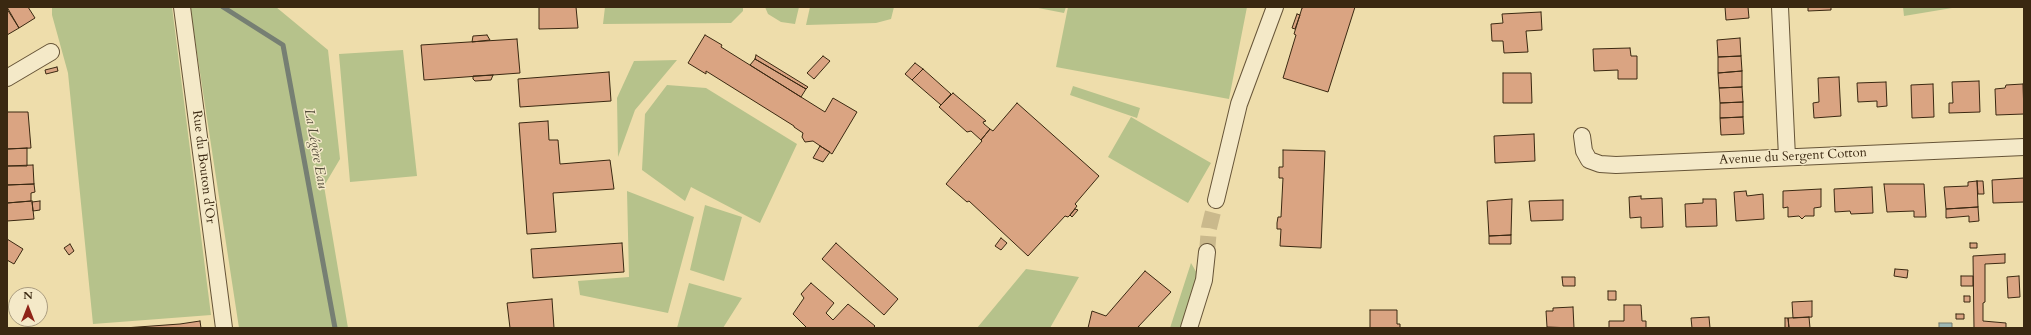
<!DOCTYPE html>
<html>
<head>
<meta charset="utf-8">
<style>
  body { margin:0 }
  #map { position:relative; width:2031px; height:335px; overflow:hidden; background:#eeddab; font-family:Cardo,serif }
  canvas { display:block }
  .frame { position:absolute; inset:0; border:8px solid #3a2811; pointer-events:none }
  .north { position:absolute; left:8px; top:287px; width:40px; height:40px; box-sizing:border-box; background:#f4e9c8; border:1px solid #aa9c7f; border-radius:50%; rotate:0deg; font-size:11px; font-weight:700; line-height:16px; text-align:center; color:#3a2811 }
  .north::after { content:''; display:block; margin:auto; width:14px; height:18px; background:#8f2418; clip-path:polygon(50% 0,100% 100%,50% 72%,0 100%) }
</style>
</head>
<body>
<div id="map">
<canvas width="2031" height="335"></canvas>
<div class="frame"></div>
<div class="north">N</div>
</div>
<script>
const context = document.querySelector('canvas').getContext('2d');
context.lineJoin = 'round';
function fillPath(path, color) { context.fillStyle = color; context.fill(path, 'evenodd'); }
const toPath = rows => new Path2D(rows.map(r => 'M' + r).join(''));
function stroke(path, color, width, dash) { context.strokeStyle = color; context.lineWidth = width; context.lineCap = dash ? 'butt' : 'round'; context.setLineDash(dash || []); context.stroke(path); }
function label(font, color, halo, rows, align = 'center') {
  context.font = font + ' Cardo,serif'; context.lineWidth = 3; context.setLineDash([]); context.textBaseline = 'middle'; context.strokeStyle = halo; context.fillStyle = color; for (const [text, x, y, turn = 0] of rows) {
    context.save(); context.translate(x, y); context.rotate((+turn || 0) * Math.PI / 180); context.textAlign = isNaN(turn) ? turn : align; if (halo) context.strokeText(text, 0, 0); context.fillText(text, 0, 0); context.restore();
  }
}
fillPath(toPath([
  [52,7,172,7,211,315,93,324,68,73,52,15],
  [190,7,276,7,328,50,340,159,324,186,348,328,239,328],
  [605,7,743,7,743,11,731,23,603,24],
  [765,7,799,7,795,24,781,22,768,14],
  [810,7,894,7,891,19,876,23,806,25],
  [1033,7,1066,7,1064,13],
  [1068,7,1247,7,1229,99,1056,67],
  [1903,7,1958,7,1904,16],
  [403,50,417,176,350,182,339,54],
  [677,60,635,110,618,157,617,98,634,61],
  [667,85,706,88,797,144,760,223,691,187,685,201,642,170,645,114],
  [1073,86,1140,108,1137,118,1070,95],
  [1131,117,1211,163,1188,203,1108,157],
  [627,191,694,217,668,313,580,295,578,281,629,277],
  [705,205,742,217,724,281,690,270],
  [1191,263,1198,275,1183,328,1170,328],
  [1026,269,1079,277,1050,328,977,328],
  [689,283,742,298,723,328,677,328]
]), '#b6c28b');
const water = toPath([
  [1939,323,1952,323,1952,328,1939,328,1939,323]
]);
fillPath(water, '#9eb9b5');
stroke(water, '#767f73', 1);
stroke(toPath([
  [223,7,283,45,335,328]
]), '#767f73', 5);
const building = toPath([
  [7,7,28,7,35,18,19,28,7,7],
  [539,7,576,7,578,28,539,29,539,7],
  [1305,7,1355,7,1328,92,1283,78,1296,35,1294,34,1302,8,1305,7],
  [1725,7,1748,7,1749,18,1726,20,1725,7],
  [1808,7,1831,7,1831,10,1808,11,1808,7],
  [7,9,19,28,7,35,7,9],
  [1541,12,1542,30,1526,31,1528,52,1504,53,1503,41,1492,41,1491,24,1503,23,1502,14,1541,12],
  [1297,14,1300,15,1295,29,1292,28,1297,14],
  [487,35,490,40,472,42,473,36,487,35],
  [705,35,722,45,721,47,825,112,833,98,857,112,832,154,813,141,805,142,802,137,803,133,794,127,794,126,706,71,706,74,688,63,705,35],
  [1740,38,1741,56,1718,57,1717,40,1740,38],
  [517,39,520,73,424,80,421,45,517,39],
  [1630,48,1631,56,1637,56,1637,79,1618,79,1618,70,1594,71,1593,49,1630,48],
  [756,55,808,87,806,89,755,59,756,55],
  [823,56,830,61,814,79,807,73,823,56],
  [1741,56,1742,71,1718,73,1718,57,1741,56],
  [755,59,806,89,801,97,750,65,755,59],
  [915,63,923,69,912,80,905,74,915,63],
  [57,67,58,71,46,74,45,70,57,67],
  [923,69,951,94,941,105,912,80,923,69],
  [1742,71,1742,87,1719,88,1718,73,1742,71],
  [609,72,611,101,520,107,518,79,609,72],
  [1503,73,1531,73,1532,103,1503,103,1503,73],
  [493,75,491,80,475,81,473,79,473,76,493,75],
  [1839,77,1841,116,1814,118,1813,103,1819,102,1818,78,1839,77],
  [1979,81,1980,112,1949,113,1949,103,1953,103,1952,82,1979,81],
  [1886,82,1887,106,1877,107,1877,101,1858,102,1857,83,1886,82],
  [1933,84,1934,117,1912,118,1911,85,1933,84],
  [2023,84,2024,114,1996,115,1995,89,2005,88,2006,85,2023,84],
  [1742,87,1743,102,1720,103,1719,88,1742,87],
  [953,93,986,121,983,122,984,124,990,129,981,140,971,131,967,132,939,107,953,93],
  [1743,102,1743,117,1720,118,1720,103,1743,102],
  [1017,103,1099,176,1075,204,1077,206,1070,215,1068,217,1065,216,1028,256,969,201,967,202,946,184,982,141,981,140,990,129,993,131,1017,103],
  [7,112,28,112,31,148,7,149,7,112],
  [1743,117,1744,134,1721,135,1720,118,1743,117],
  [548,121,549,140,558,140,560,164,610,160,614,189,553,193,556,232,527,234,519,123,548,121],
  [1534,134,1535,161,1495,163,1494,136,1534,134],
  [820,146,830,152,823,162,813,158,820,146],
  [27,148,27,166,7,166,7,149,27,148],
  [1283,150,1325,151,1321,248,1280,246,1281,229,1277,229,1277,223,1278,217,1281,217,1283,178,1279,178,1279,167,1283,167,1283,150],
  [33,165,34,184,7,185,7,166,33,165],
  [2024,178,2024,202,1993,203,1992,180,2024,178],
  [1977,181,1978,207,1946,209,1944,187,1968,186,1968,182,1977,181],
  [1977,181,1983,181,1984,194,1978,194,1977,181],
  [34,184,35,192,31,193,31,201,7,203,7,185,34,184],
  [1884,184,1924,184,1926,217,1914,217,1914,211,1887,212,1884,184],
  [1872,187,1873,213,1851,214,1850,211,1835,212,1834,189,1872,187],
  [1821,189,1821,207,1814,208,1814,216,1805,216,1802,219,1799,216,1788,217,1788,207,1783,208,1783,191,1821,189],
  [1746,191,1747,196,1763,194,1764,219,1736,221,1734,192,1746,191],
  [1641,196,1641,199,1662,198,1663,227,1641,228,1641,217,1630,218,1629,197,1641,196],
  [1512,199,1511,235,1489,236,1487,201,1512,199],
  [1703,199,1716,199,1717,226,1686,227,1685,204,1703,203,1703,199],
  [1563,200,1563,220,1531,221,1529,201,1563,200],
  [32,201,34,219,7,221,7,203,32,201],
  [40,201,40,210,33,211,32,202,40,201],
  [1978,207,1979,221,1969,222,1969,216,1946,218,1946,209,1978,207],
  [1075,209,1078,210,1072,217,1070,215,1075,209],
  [1511,235,1511,244,1489,244,1489,236,1511,235],
  [1001,238,1007,243,1001,250,995,246,1001,238],
  [7,239,23,249,14,264,7,260,7,239],
  [622,243,624,272,533,278,531,249,622,243],
  [836,243,898,299,884,315,822,259,836,243],
  [1970,243,1977,243,1977,248,1970,248,1970,243],
  [70,244,74,251,69,255,64,248,70,244],
  [2005,254,2005,263,1985,264,1985,302,1983,303,1983,321,2006,323,2006,328,1974,328,1973,256,2005,254],
  [1895,269,1908,270,1907,278,1894,276,1895,269],
  [1145,271,1171,292,1138,327,1143,328,1088,328,1092,311,1106,316,1145,271],
  [1961,276,1973,276,1973,286,1961,286,1961,276],
  [2019,276,2020,297,2008,298,2007,277,2019,276],
  [1562,277,1575,277,1575,286,1563,286,1562,277],
  [811,283,834,303,826,313,833,320,848,304,875,326,873,328,807,328,793,314,804,298,801,294,811,283],
  [1608,291,1616,291,1616,300,1608,300,1608,291],
  [1964,296,1970,296,1970,302,1964,302,1964,296],
  [552,299,554,328,510,328,507,303,552,299],
  [1812,301,1812,317,1793,318,1792,302,1812,301],
  [1624,305,1641,305,1642,321,1646,321,1646,328,1609,328,1609,321,1624,321,1624,305],
  [1573,307,1574,328,1547,327,1546,311,1553,311,1553,308,1573,307],
  [1370,310,1397,310,1397,324,1400,324,1400,328,1370,328,1370,310],
  [1956,314,1964,314,1964,319,1956,319,1956,314],
  [1709,317,1710,328,1692,328,1691,318,1709,317],
  [1809,317,1810,328,1789,328,1788,318,1809,317],
  [1785,318,1788,318,1789,328,1785,328,1785,318],
  [200,321,201,328,124,328,180,324,200,321]
]);
fillPath(building, '#daa482');
stroke(building, '#3a2811', 1);
stroke(toPath([
  [1207,252,1209,228,1216,200]
]), '#cab98c', 16, [16, 8]);
const minor = toPath([
  [182,7,224,328],
  [1780,7,1787,157],
  [7,78,51,52],
  [1582,136,1584,151,1589,160,1600,164,1616,165,2024,147],
  [1216,200,1239,104,1275,7],
  [1189,328,1204,280,1207,252]
]);
stroke(minor, '#675538', 18);
stroke(minor, '#f4e9c8', 16);
label('13px', '#3a2811', '#f4e9c8', [
  ["Avenue du Sergent Cotton",1793,157,-3],
  ["Rue du Bouton d'Or",203,167,83]
]);
label('italic 14px', '#534c3a', '#f4e9c8', [
  ["La Légère Eau",315,149,80]
]);
</script>
</body>
</html>
